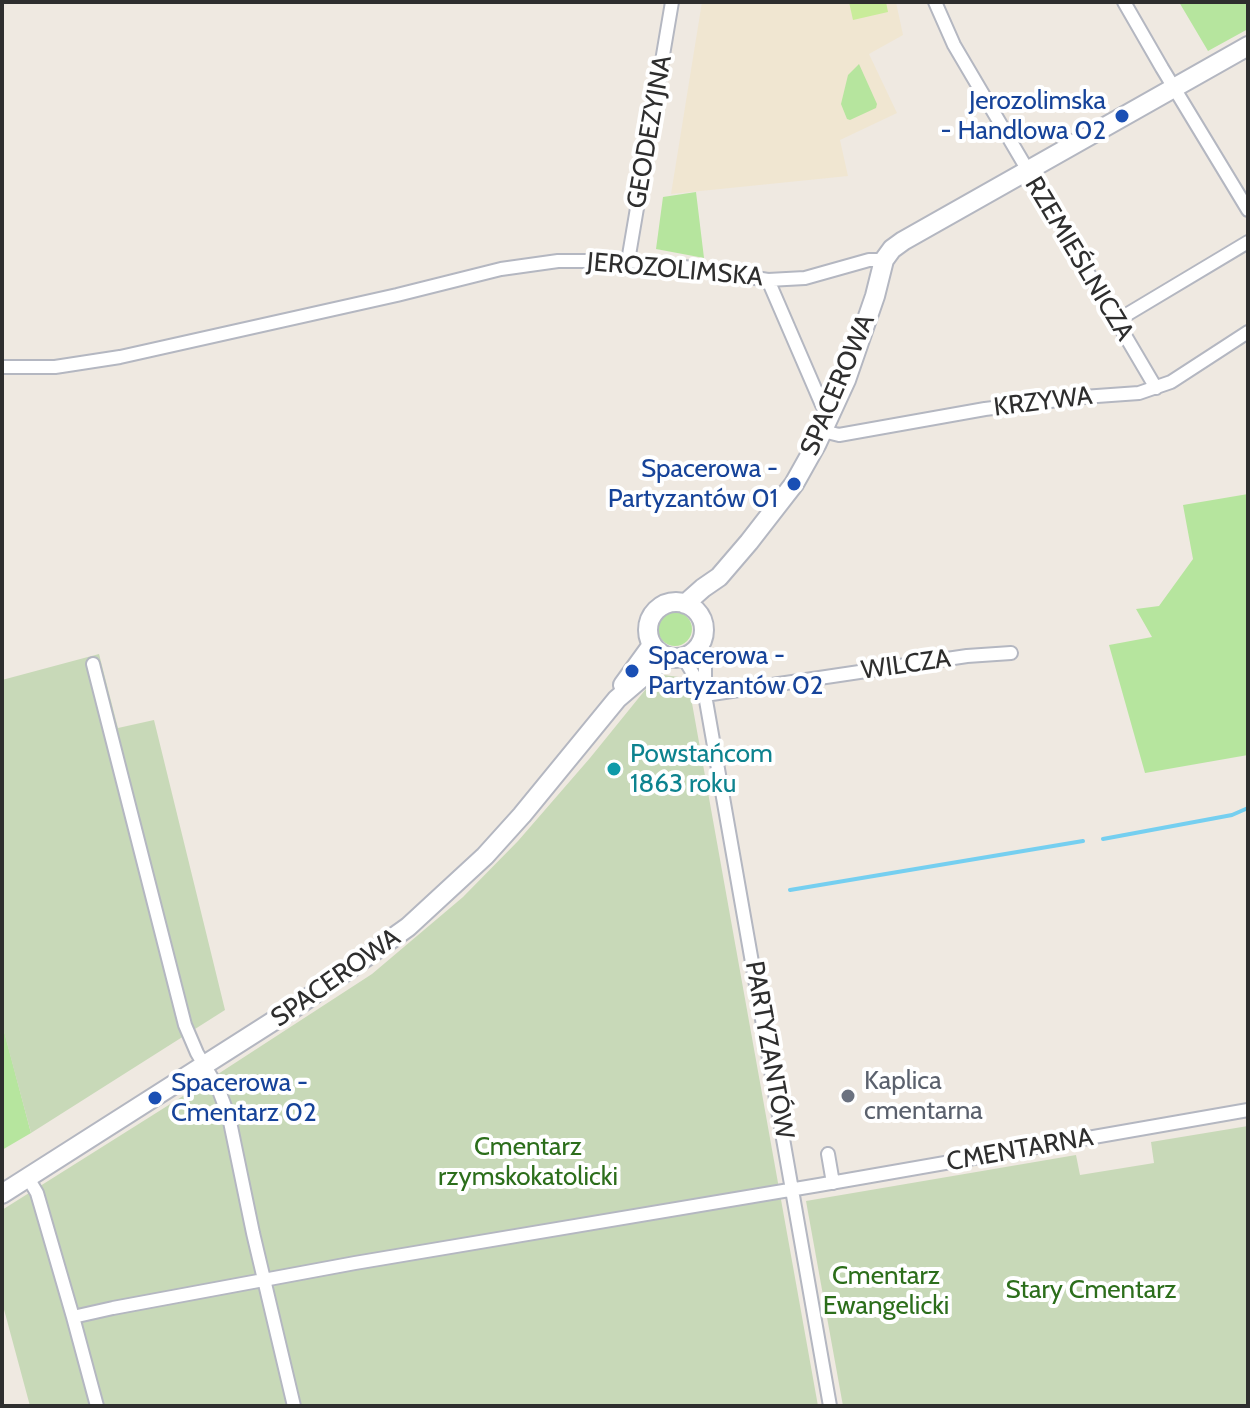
<!DOCTYPE html>
<html>
<head>
<meta charset="utf-8">
<style>
  body { margin:0 }
  #map { position:relative; width:1250px; height:1408px; overflow:hidden; background:#efe9e1; font-family:Cabin,sans-serif }
  canvas { display:block }
  .frame { position:absolute; inset:0; border:4px solid #2e2e2e; pointer-events:none }
</style>
</head>
<body>
<div id="map">
<canvas width="1250" height="1408"></canvas>
<div class="frame"></div>
</div>
<script>
const context = document.querySelector('canvas').getContext('2d');
context.lineJoin = 'round';
function fillPath(path, color) { context.fillStyle = color; context.fill(path, 'evenodd'); }
const toPath = rows => new Path2D(rows.map(r => 'M' + r).join(''));
function stroke(path, color, width, dash) { context.strokeStyle = color; context.lineWidth = width; context.lineCap = dash ? 'butt' : 'round'; context.setLineDash(dash || []); context.stroke(path); }
function label(font, color, halo, rows, align = 'center') {
  context.font = font + ' Cabin,sans-serif'; context.lineWidth = 8; context.setLineDash([]); context.textBaseline = 'middle'; context.strokeStyle = halo; context.fillStyle = color; for (const [text, x, y, turn = 0] of rows) {
    context.save(); context.translate(x, y); context.rotate((+turn || 0) * Math.PI / 180); context.textAlign = isNaN(turn) ? turn : align; if (halo) context.strokeText(text, 0, 0); context.fillText(text, 0, 0); context.restore();
  }
}
fillPath(toPath([
  [702,2,896,2,903,35,869,54,897,113,840,140,848,176,671,194]
]), '#f0e6d1');
fillPath(toPath([
  [1179,2,1248,2,1248,29,1208,51],
  [859,64,877,104,876,108,850,120,847,119,841,104,848,75],
  [696,192,704,258,656,249,663,197],
  [1248,494,1248,755,1145,773,1109,645,1152,637,1136,609,1159,606,1193,559,1183,505],
  '658 629a17 17 0 1 1 34 0a17 17 0 1 1-34 0Z',
  [2,1023,31,1133,2,1150]
]), '#b6e59e');
fillPath(toPath([
  [99,654,118,728,154,720,225,1010,31,1133,2,1025,2,680],
  [664,675,679,677,687,685,690,692,818,1406,30,1406,2,1302,2,1210,218,1074,372,974,463,897,518,841,590,758,654,679],
  [1248,1126,1248,1406,843,1406,806,1201,1076,1155,1080,1175,1154,1163,1151,1142]
]), '#c8d9b8');
fillPath(toPath([
  [849,2,886,2,888,12,853,20]
]), '#c9ec9a');
stroke(toPath([
  [1103,839,1232,815,1248,808],
  [790,890,1083,841]
]), '#75cff0', 4);
const street = toPath([
  [935,2,954,45,1156,388],
  [1124,2,1162,68,1248,210],
  [628,261,672,2],
  [768,280,822,405,831,414],
  [1116,321,1248,242],
  [2,367,55,367,120,357,397,295,501,269,558,261,628,261,693,268,768,280,805,278,869,260,884,260],
  [823,431,839,435,985,409,1083,397,1139,393,1171,382,1248,332],
  [701,642,705,666,705,695,830,1406],
  [683,657,704,692],
  [93,664,185,1025,197,1053,218,1088,229,1117,253,1233,294,1406],
  [705,695,967,656,1011,653],
  [828,1154,833,1183],
  [28,1178,37,1193,73,1317,97,1406],
  [73,1317,113,1308,355,1263,819,1185,1248,1110]
]);
const secondary = toPath([
  '648 630a28 28 0 1 1 56 0a28 28 0 1 1-56 0Z',
  [685,604,703,588,719,577,749,542,794,484,817,443,846,380,875,296,884,260,892,249,903,241,1248,46],
  [623,685,652,645],
  [2,1194,297,1006,408,927,485,856,522,815,617,699,666,657]
]);
stroke(street, '#b4b7c1', 16);
stroke(secondary, '#b4b7c1', 22);
stroke(street, '#fff', 12);
stroke(secondary, '#fff', 18);
for (const [x, y, r, color] of [
  [1122,116,8,"#1a4fb4"],
  [794,484,8,"#1a4fb4"],
  [632,671,8,"#1a4fb4"],
  [614,769,8,"#0f9aa8"],
  [848,1096,8,"#6b7280"],
  [155,1098,8,"#1a4fb4"]
]) { const dot = new Path2D(); dot.arc(x, y, r, 0, 2 * Math.PI); context.fillStyle = color; context.fill(dot); stroke(dot, '#fff', 3); }
label('26px', '#164399', '#fff', [
  ["Jerozolimska",1106,101],
  ["- Handlowa 02",1106,131],
  ["Spacerowa -",778,469],
  ["Partyzantów 01",778,499],
  ["Spacerowa -",648,656,"left"],
  ["Partyzantów 02",648,686,"left"],
  ["Spacerowa -",171,1083,"left"],
  ["Cmentarz 02",171,1113,"left"]
], 'right');
label('26px', '#2e2e2e', '#fff', [
  ["GEODEZYJNA",650,132,-80],
  ["RZEMIEŚLNICZA",1079,259,59],
  ["JEROZOLIMSKA",675,270,5],
  ["SPACEROWA",838,385,-67],
  ["KRZYWA",1043,402,-7],
  ["WILCZA",906,665,-8],
  ["SPACEROWA",336,978,-35],
  ["PARTYZANTÓW",769,1050,80],
  ["CMENTARNA",1020,1150,-10]
]);
label('26px', '#0d838f', '#fff', [
  ["Powstańcom",630,754],
  ["1863 roku",630,784]
], 'left');
label('26px', '#5b616d', '#fff', [
  ["Kaplica",864,1081],
  ["cmentarna",864,1111]
], 'left');
label('26px', '#2c6e1b', '#fff', [
  ["Cmentarz",528,1147],
  ["rzymskokatolicki",528,1177],
  ["Cmentarz",886,1276],
  ["Ewangelicki",886,1306],
  ["Stary Cmentarz",1091,1290]
]);
</script>
</body>
</html>
